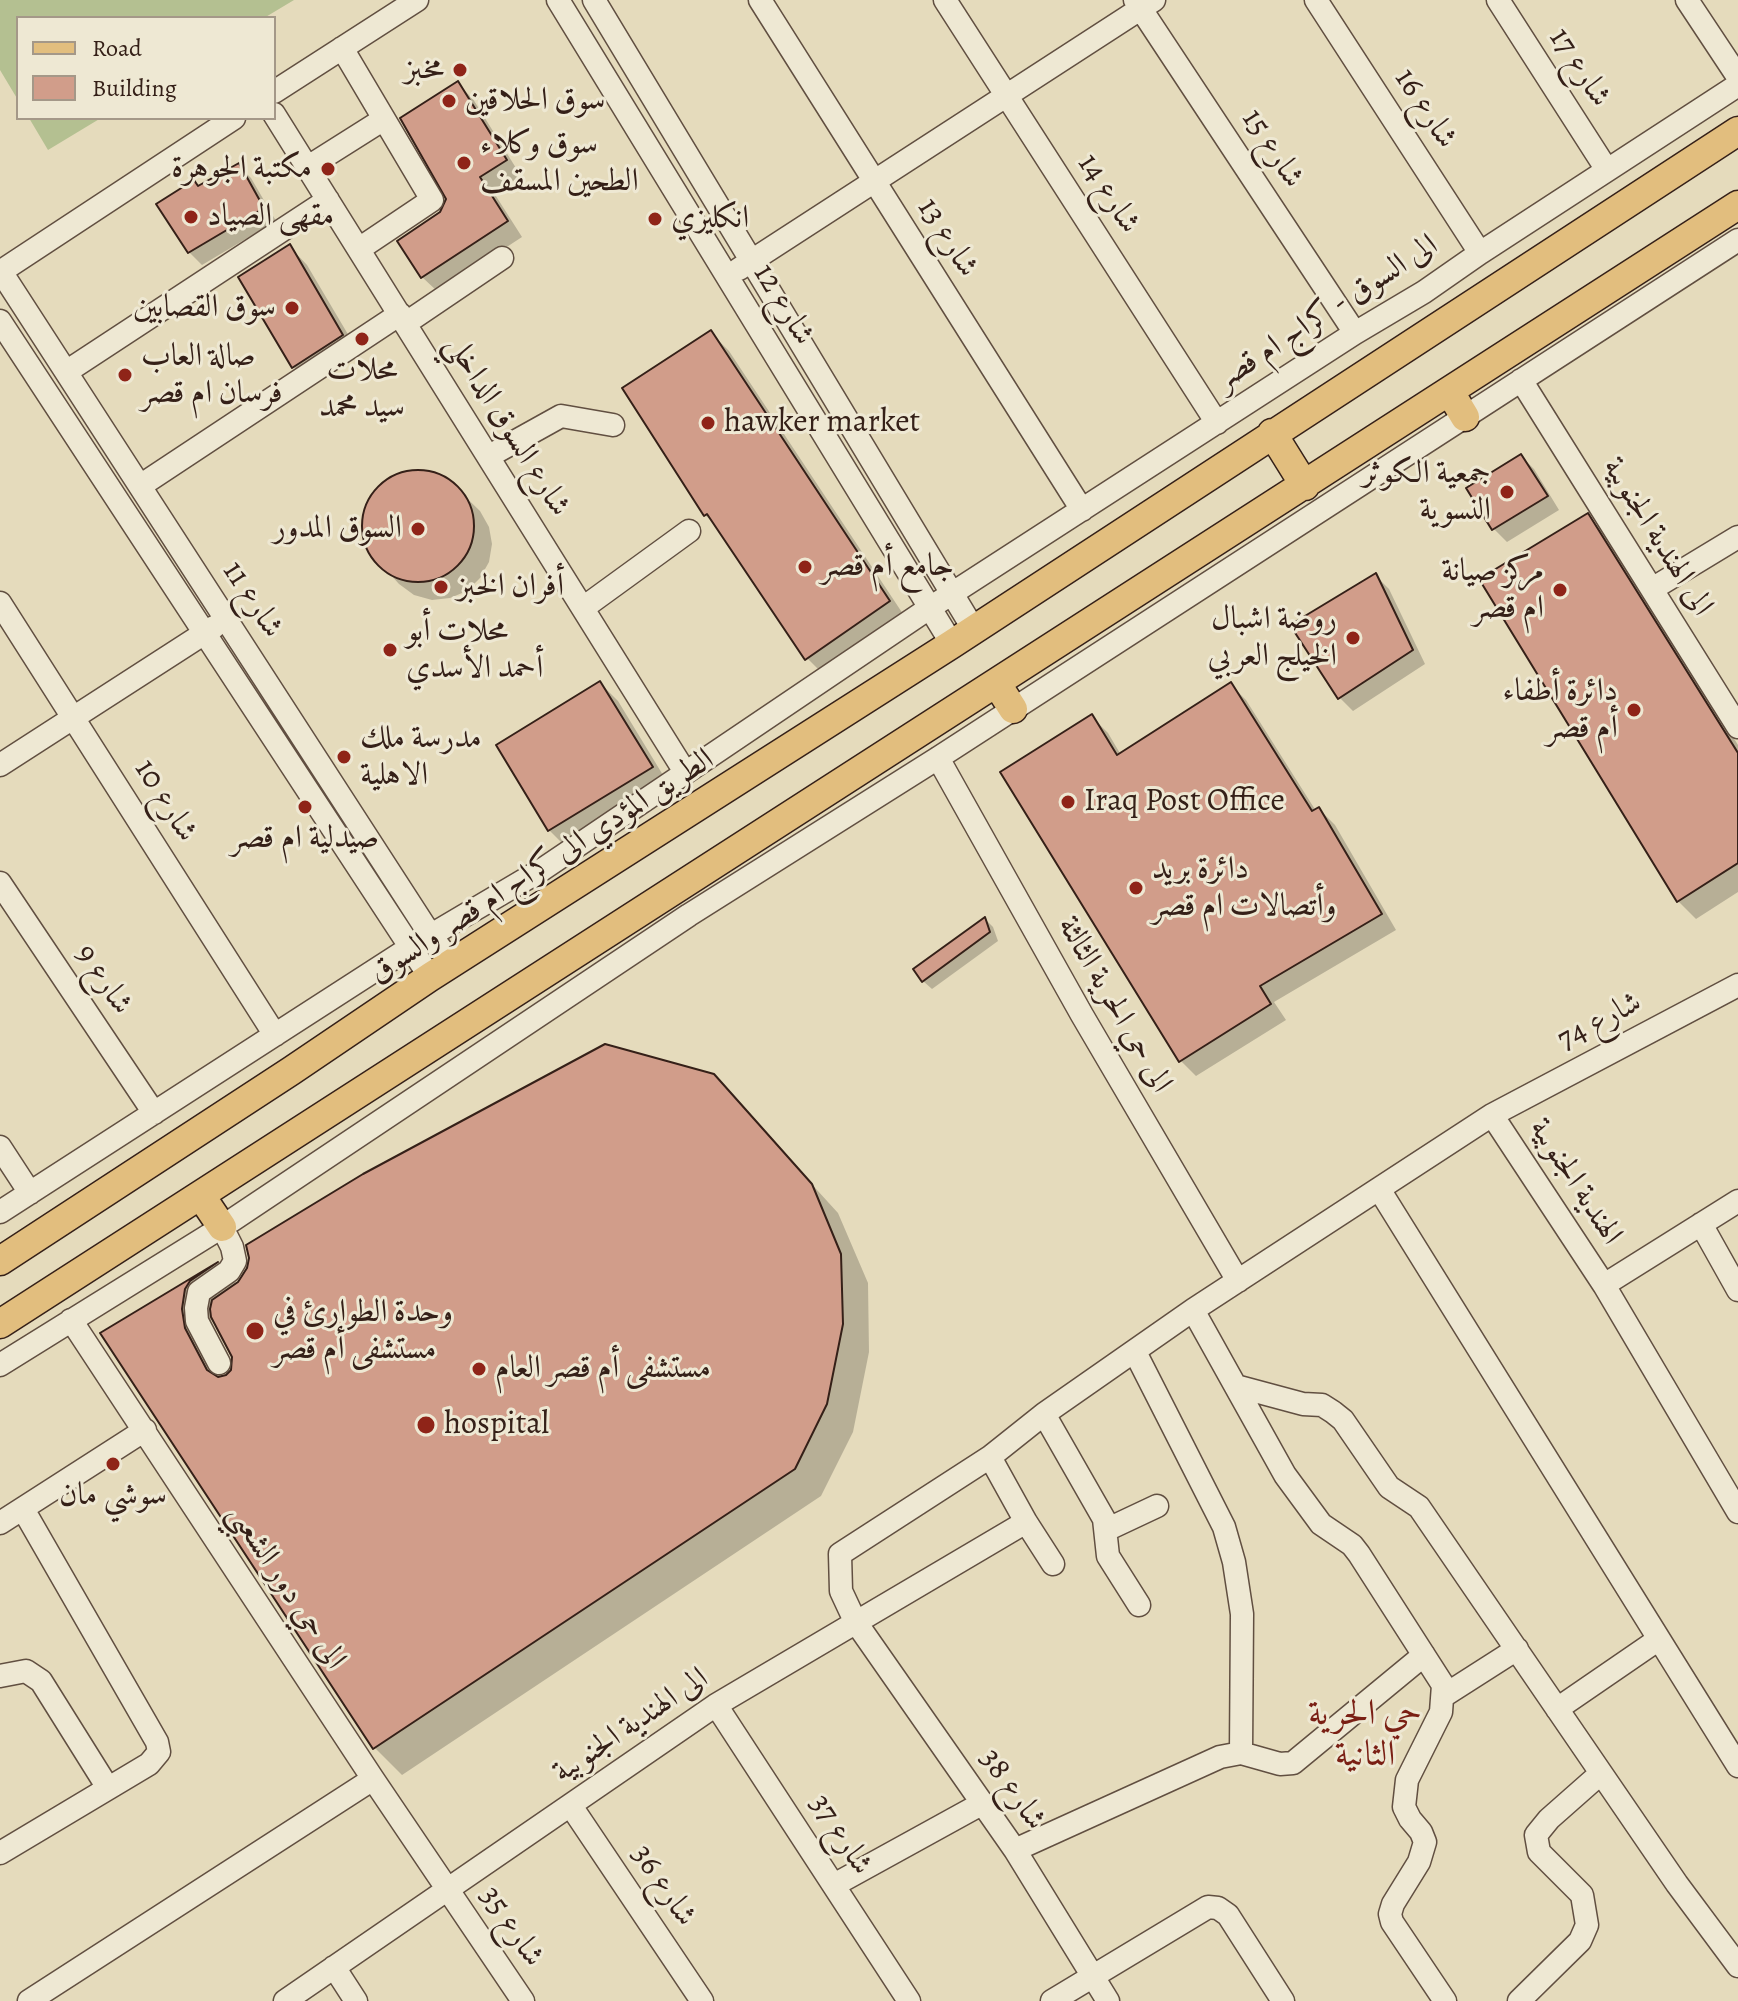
<!DOCTYPE html>
<html>
<head>
<meta charset="utf-8">
<style>
  body { margin:0 }
  #map { position:relative; width:1738px; height:2001px; overflow:hidden; background:#e5dbbc; font-family:Alegreya,serif }
  canvas { display:block }
  .legend { position:absolute; left:16px; top:16px; width:260px; height:104px; box-sizing:border-box; background:#eee8d3; border:2px solid #a49888; margin:0; padding:10px 14px; list-style:none; font-size:24px; color:#352018 }
  .legend li { display:flex; align-items:center; gap:16px; height:40px }
  .legend b { width:40px; border:2px solid #a49888 }
</style>
</head>
<body>
<div id="map">
<canvas width="1738" height="2001"></canvas>
<ul class="legend">
<li><b style="height:10px;background:#e2be7e"></b>Road</li>
<li><b style="height:22px;background:#d19d8a"></b>Building</li>
</ul>
</div>
<script>
const context = document.querySelector('canvas').getContext('2d');
context.lineJoin = 'round';
function fillPath(path, color) { context.fillStyle = color; context.fill(path, 'evenodd'); }
const toPath = rows => new Path2D(rows.map(r => 'M' + r).join(''));
function stroke(path, color, width, dash) { context.strokeStyle = color; context.lineWidth = width; context.lineCap = dash ? 'butt' : 'round'; context.setLineDash(dash || []); context.stroke(path); }
function label(font, color, halo, rows, align = 'center') {
  context.font = font + ' Alegreya,Amiri,serif'; context.lineWidth = 6; context.setLineDash([]); context.textBaseline = 'middle'; context.strokeStyle = halo; context.fillStyle = color; for (const [text, x, y, turn = 0] of rows) {
    context.save(); context.translate(x, y); context.rotate((+turn || 0) * Math.PI / 180); context.textAlign = isNaN(turn) ? turn : align; if (halo) context.strokeText(text, 0, 0); context.fillText(text, 0, 0); context.restore();
  }
}
fillPath(toPath([
  [0,0,294,0,264,18,18,18,18,100,0,70],
  [29,118,101,118,48,150]
]), '#b4c091');
fillPath(toPath([
  [458,84,473,99,521,176,494,193,522,237,438,292,422,277,448,199],
  [238,165,251,178,276,221,202,265,189,252,199,188],
  [290,247,307,265,359,353,312,385,294,367,241,277],
  [711,333,729,351,907,620,825,676,807,658,718,527,705,515],
  [1521,456,1534,469,1559,510,1507,542,1494,529,1469,489],
  [414,471,432,473,448,480,480,511,489,527,492,544,489,562,480,578,467,591,450,598,432,600,414,595,399,584,369,551,363,533,364,515,370,498,382,484,397,475],
  [1588,516,1605,534,1738,745,1738,892,1696,919,1678,901],
  [1376,576,1389,589,1425,664,1353,711,1340,698,1293,625],
  [600,683,618,701,669,785,567,848,549,830],
  [1231,685,1246,700,1316,811,1319,809,1335,825,1396,930,1274,1002,1286,1020,1196,1076,1181,1061,1092,717,1108,733,1121,755],
  [985,919,993,927,998,941,932,989,923,981],
  [713,1076,838,1213,868,1283,869,1352,853,1432,821,1496,402,1775,375,1748,103,1334,217,1264,238,1285],
  [212,1315,234,1357,233,1371,222,1378,211,1356,208,1337]
]), '#0003');
const building = toPath([
  [458,81,507,160,480,177,508,221,421,278,397,241,440,212,446,199,400,118,458,81],
  [239,163,264,208,188,253,156,204,194,180,198,186,239,163],
  [290,244,343,335,292,368,238,277,290,244],
  [711,330,890,601,805,660,707,514,704,516,622,388,711,330],
  [1521,454,1548,496,1492,530,1466,488,1521,454],
  '362 526a56 56 0 1 1 112 0a56 56 0 1 1-112 0Z',
  [1588,513,1738,753,1738,863,1677,902,1479,579,1588,513],
  [1376,573,1413,650,1338,699,1290,625,1376,573],
  [600,681,653,767,548,831,496,745,600,681],
  [1231,682,1312,811,1319,807,1382,914,1260,986,1271,1004,1179,1062,1000,772,1092,714,1117,755,1231,682],
  [985,917,990,932,922,982,913,969,985,917],
  [605,1044,714,1074,812,1184,841,1254,843,1324,827,1404,795,1469,373,1749,100,1333,218,1262,190,1281,185,1289,182,1309,185,1328,207,1370,218,1377,226,1375,231,1370,232,1357,211,1317,210,1309,212,1300,238,1282,247,1268,249,1258,246,1245,363,1174,605,1044]
]);
fillPath(building, '#d19d8a');
stroke(building, '#352018', 2);
const minor = toPath([
  [558,0,952,644],
  [594,0,974,630],
  [760,0,1082,510],
  [945,0,1217,423],
  [1135,0,1355,333],
  [1316,0,1480,253],
  [1498,0,1607,170],
  [1687,0,1738,77],
  [342,48,432,200,359,249],
  [274,92,417,0],
  [274,114,685,772],
  [308,167,384,119],
  [739,269,1154,0],
  [0,270,431,936,452,963],
  [0,272,234,118],
  [0,321,430,977],
  [406,323,502,258],
  [66,372,328,200],
  [1521,380,1738,727],
  [489,456,561,416,613,425],
  [140,486,400,314],
  [1652,589,1738,537],
  [0,603,275,1035],
  [583,608,689,531],
  [938,758,1082,1015,1238,1281],
  [0,765,214,627],
  [0,883,154,1113],
  [1492,1115,1604,1285,1738,1512],
  [0,1147,30,1193],
  [1379,1189,1738,1766],
  [0,1212,411,947,543,869,928,609,1355,333,1424,292,1480,253,1738,85],
  [1701,1224,1738,1290],
  [1604,1285,1738,1201],
  [1193,1310,1285,1475,1321,1524,1352,1545,1359,1554,1443,1685,1441,1712,1407,1780,1404,1807,1410,1819,1421,1832,1425,1842,1419,1862,1393,1904,1390,1914,1392,1922,1445,2001],
  [71,1320,373,1779,523,2001],
  [1135,1352,1224,1527,1234,1562,1242,1614,1241,1753],
  [219,1363,197,1321,196,1308,199,1292,229,1271,235,1261,232,1247,222,1227],
  [0,1365,222,1227,689,915,938,758,1738,240],
  [1236,1386,1303,1404,1322,1405,1333,1412,1343,1420,1389,1487,1419,1507,1677,1884,1738,1966],
  [1044,1414,1104,1519,1108,1556,1139,1605],
  [990,1457,1026,1522,1053,1564],
  [0,1523,145,1430],
  [1106,1530,1157,1506],
  [0,1676,26,1671,41,1681,108,1788],
  [1445,1695,1517,1649],
  [716,1705,909,2001],
  [1557,1709,1659,1639],
  [571,1806,702,2001],
  [1015,1850,1220,1757,1241,1753,1280,1764,1293,1763,1424,1655],
  [0,1853,149,1764,159,1752,157,1742,23,1509],
  [834,1885,983,1803],
  [334,1967,356,2001],
  [29,2001,373,1779],
  [285,2001,716,1705,1026,1522],
  [1052,2001,1208,1907,1218,1908,1228,1915,1283,2001],
  [1108,2001,1015,1850,855,1621,841,1591,840,1554,990,1457,1044,1414,1193,1310,1492,1115,1738,985],
  [1519,2001,1580,1941,1587,1925,1582,1895,1539,1852,1536,1835,1549,1819,1600,1774]
]);
const major = toPath([
  [1450,392,1465,417],
  [1272,433,1305,486],
  [997,684,1013,709],
  [201,1196,222,1227],
  [0,1261,291,1071,430,977,952,644,1738,131],
  [0,1324,1738,205]
]);
stroke(minor, '#614f41', 25);
stroke(major, '#352018', 31);
stroke(minor, '#eee8d3', 22);
stroke(major, '#e2be7e', 28);
for (const [x, y, r, color] of [
  [460,70,8,"#8f2418"],
  [449,101,8,"#8f2418"],
  [464,163,8,"#8f2418"],
  [328,169,8,"#8f2418"],
  [191,217,8,"#8f2418"],
  [655,219,8,"#8f2418"],
  [292,308,8,"#8f2418"],
  [362,339,8,"#8f2418"],
  [125,375,8,"#8f2418"],
  [708,423,8,"#8f2418"],
  [1507,492,8,"#8f2418"],
  [418,529,8,"#8f2418"],
  [805,567,8,"#8f2418"],
  [441,587,8,"#8f2418"],
  [1560,590,8,"#8f2418"],
  [1353,638,8,"#8f2418"],
  [390,650,8,"#8f2418"],
  [1634,710,8,"#8f2418"],
  [344,757,8,"#8f2418"],
  [1068,802,8,"#8f2418"],
  [305,807,8,"#8f2418"],
  [1136,888,8,"#8f2418"],
  [255,1331,10,"#8f2418"],
  [479,1369,8,"#8f2418"],
  [426,1425,10,"#8f2418"],
  [113,1464,8,"#8f2418"]
]) { const dot = new Path2D(); dot.arc(x, y, r, 0, 2 * Math.PI); context.fillStyle = color; context.fill(dot); stroke(dot, '#eee8d3', 3); }
label('32px', '#352018', '#eee8d3', [
  ["شارع 17",1579,68,57],
  ["شارع 16",1425,109,57],
  ["شارع 15",1272,149,57],
  ["شارع 14",1108,194,57],
  ["شارع 13",947,238,58],
  ["شارع 12",783,305,59],
  ["الى السوق - كراج ام قصر",1327,313,-33],
  ["شارع السوق الداخلي",507,426,58],
  ["الى الهندية الجنوبية",1657,537,58],
  ["شارع 11",252,600,57],
  ["شارع 10",165,801,58],
  ["الطريق المؤدي الى كراج ام قصر والسوق",542,867,-33],
  ["شارع 9",103,980,56],
  ["الى حي الحرية الثالثة",1114,1005,60],
  ["شارع 74",1600,1022,-28],
  ["الهندية الجنوبية",1575,1182,57],
  ["الى حي دور الشعبي",286,1587,57],
  ["الى الهندية الجنوبية",631,1726,-34],
  ["شارع 38",1012,1790,55],
  ["شارع 37",840,1835,57],
  ["شارع 36",663,1886,56],
  ["شارع 35",511,1927,56]
]);
label('32px', '#352018', '#eee8d3', [
  ["مخبز",444,70,"right"],
  ["سوق الحلاقين",465,101],
  ["سوق وكلاء",480,145],
  ["الطحين المسقف",480,182],
  ["مكتبة الجوهرة",312,169,"right"],
  ["مقهى الصياد",207,217],
  ["انكليزي",671,219],
  ["سوق القصابين",276,308,"right"],
  ["صالة العاب",141,357],
  ["فرسان ام قصر",141,394],
  ["محلات",362,371,"center"],
  ["سيد محمد",362,408,"center"],
  ["hawker market",724,423],
  ["جمعية الكوثر",1491,474,"right"],
  ["النسوية",1491,511,"right"],
  ["السوق المدور",402,529,"right"],
  ["جامع أم قصر",821,567],
  ["مركز صيانة",1544,572,"right"],
  ["ام قصر",1544,609,"right"],
  ["أفران الخبز",457,587],
  ["روضة اشبال",1337,620,"right"],
  ["الخيلج العربي",1337,657,"right"],
  ["محلات أبو",406,632],
  ["أحمد الأسدي",406,669],
  ["دائرة أطفاء",1618,692,"right"],
  ["أم قصر",1618,729,"right"],
  ["مدرسة ملك",360,739],
  ["الاهلية",360,776],
  ["Iraq Post Office",1084,802],
  ["صيدلية ام قصر",305,839,"center"],
  ["دائرة بريد",1152,870],
  ["وأتصالات ام قصر",1152,907],
  ["وحدة الطوارئ في",273,1313],
  ["مستشفى أم قصر",273,1350],
  ["مستشفى أم قصر العام",495,1369],
  ["hospital",444,1425],
  ["سوشي مان",113,1496,"center"]
], 'left');
label('36px', '#7a1f14', '#eee8d3', [
  ["حي الحرية",1365,1715],
  ["الثانية",1365,1756]
]);
</script>
</body>
</html>
